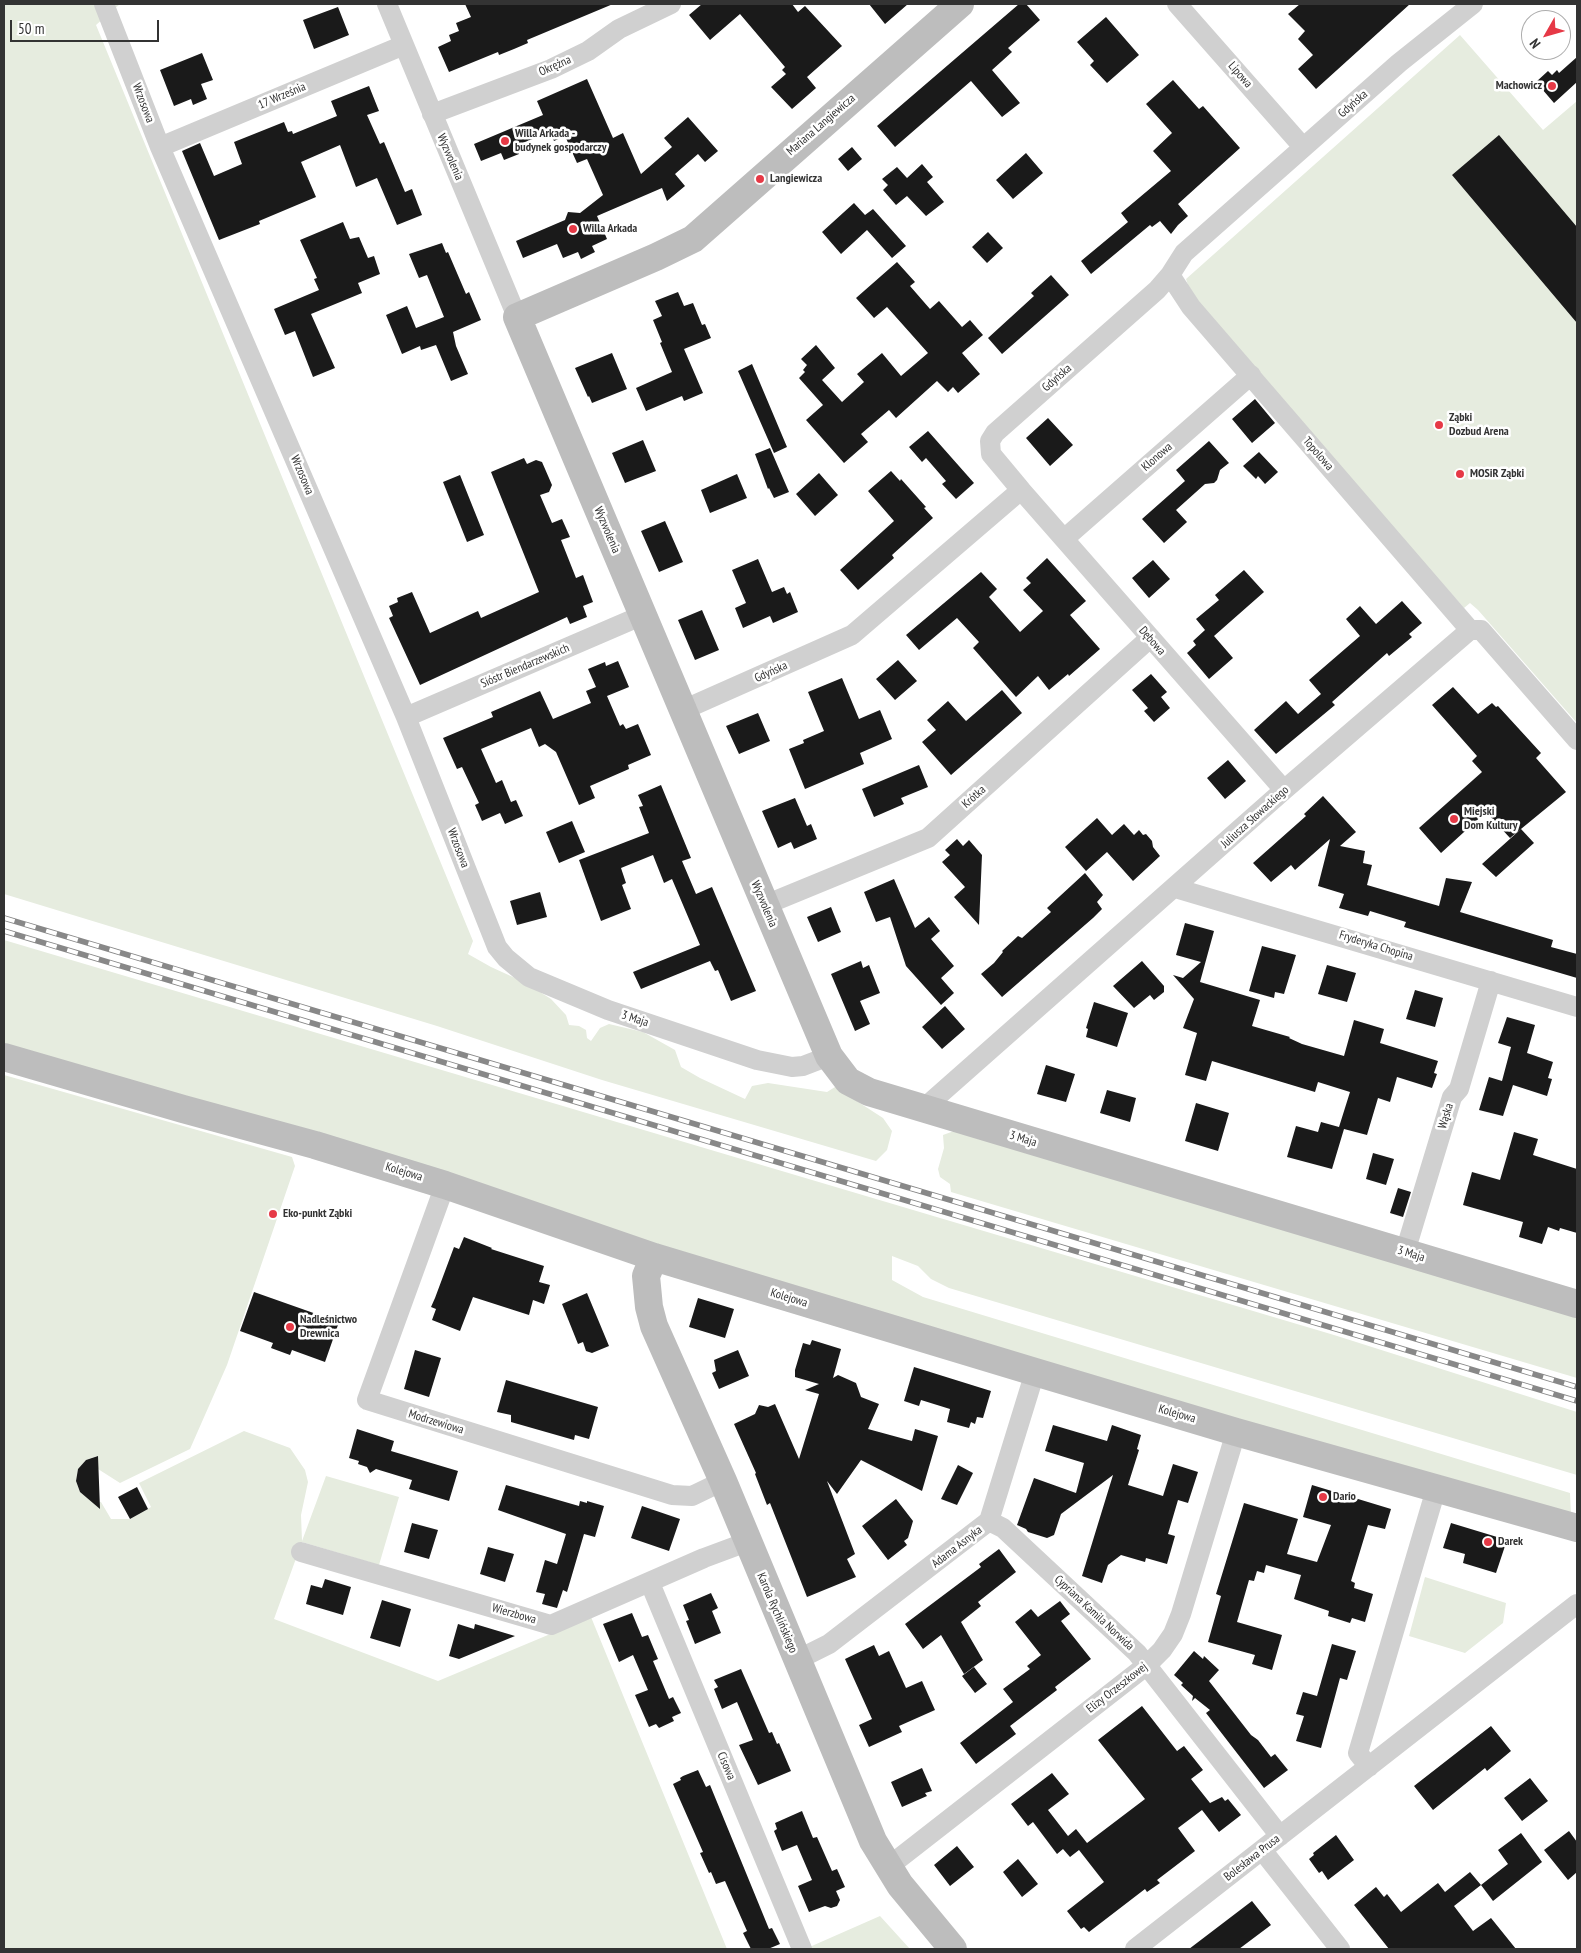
<!DOCTYPE html>
<html>
<head>
<meta charset="utf-8">
<style>
  body { margin:0 }
  #map { position:relative; width:1581px; height:1953px; overflow:hidden; background:#fff; font-family:"PT Sans Narrow",sans-serif }
  canvas { display:block }
  .frame { position:absolute; inset:0; border:5px solid #333; pointer-events:none }
  .north { position:absolute; left:1521px; top:10px; width:50px; height:50px; box-sizing:border-box; background:#fff; border:1px solid #adadad; border-radius:50%; rotate:232deg; font-size:14px; font-weight:700; line-height:20px; text-align:center; color:#333 }
  .north::after { content:''; display:block; margin:auto; width:18px; height:22px; background:#e63946; clip-path:polygon(50% 0,100% 100%,50% 72%,0 100%) }
  .scale { position:absolute; left:10px; top:20px; width:149px; height:22px; box-sizing:border-box; border:2px solid #333; border-top:0; padding-left:6px; font-size:15px; line-height:18px; white-space:nowrap; color:#333; -webkit-text-stroke:4px #fff; paint-order:stroke }
</style>
</head>
<body>
<div id="map">
<canvas width="1581" height="1953"></canvas>
<div class="frame"></div>
<div class="north">N</div>
<div class="scale">50 m</div>
</div>
<script>
const context = document.querySelector('canvas').getContext('2d');
context.lineJoin = 'round';
function fillPath(path, color) { context.fillStyle = color; context.fill(path, 'evenodd'); }
const toPath = rows => new Path2D(rows.map(r => 'M' + r).join(''));
function stroke(path, color, width, dash) { context.strokeStyle = color; context.lineWidth = width; context.lineCap = dash ? 'butt' : 'round'; context.setLineDash(dash || []); context.stroke(path); }
function label(font, color, halo, rows, align = 'center') {
  context.font = font + ' "PT Sans Narrow",sans-serif'; context.lineWidth = 5; context.setLineDash([]); context.textBaseline = 'middle'; context.strokeStyle = halo; context.fillStyle = color; for (const [text, x, y, turn = 0] of rows) {
    context.save(); context.translate(x, y); context.rotate((+turn || 0) * Math.PI / 180); context.textAlign = isNaN(turn) ? turn : align; if (halo) context.strokeText(text, 0, 0); context.fillText(text, 0, 0); context.restore();
  }
}
fillPath(toPath([
  [4,4,120,4,96,25,473,941,468,954,491,967,526,983,551,999,566,1015,569,1025,579,1026,586,1030,587,1038,591,1041,600,1028,609,1024,643,1032,675,1050,681,1067,700,1078,745,1099,752,1086,768,1083,827,1092,835,1087,883,1118,892,1131,887,1150,876,1161,602,1080,437,1026,4,894],
  [1460,35,1543,130,1577,101,1577,723,1478,610,1470,603,1464,608,1194,303,1186,279],
  [4,940,1334,1335,1577,1412,1577,1475,949,1288,931,1279,918,1266,892,1256,892,1280,923,1297,1570,1493,1571,1516,967,1341,4,1048],
  [4,1075,292,1157,295,1166,227,1365,190,1449,120,1483,98,1469,97,1456,86,1460,78,1469,76,1481,80,1492,90,1500,101,1502,111,1519,130,1519,151,1507,139,1483,244,1431,290,1448,305,1470,308,1482,301,1515,302,1541,326,1476,399,1497,379,1565,302,1542,274,1619,438,1681,591,1617,727,1949,4,1949],
  [954,1131,1577,1315,1577,1378,951,1192,950,1184,940,1177,938,1169,944,1148,943,1135],
  [1425,1577,1506,1603,1503,1623,1465,1653,1409,1636],
  [880,1916,910,1949,805,1949]
]), '#e6ecdf');
fillPath(toPath([
  [465,4,613,4,527,40,528,43,514,49,499,55,498,52,449,72,438,47,451,41,449,35,459,31,456,23,471,17],
  [702,4,792,4,798,12,805,6,842,46,807,77,816,88,792,109,771,87,786,74,782,70,785,67,740,14,710,40,689,15],
  [869,4,908,4,885,24],
  [1019,4,1026,4,1040,20,1008,48,1012,52,992,70,1020,103,1002,117,971,81,895,147,877,126],
  [1300,4,1410,4,1316,89,1298,69,1313,55,1298,39,1305,31,1288,14],
  [338,7,349,35,314,49,303,20],
  [1106,17,1139,55,1107,83,1090,65,1094,61,1077,42],
  [202,53,213,80,201,84,207,99,193,105,191,99,174,106,160,70],
  [1577,57,1577,82,1554,103,1536,82,1548,71,1552,75,1557,70,1559,73],
  [587,79,613,138,623,133,641,174,672,147,664,138,688,117,718,151,705,162,698,154,675,174,685,186,667,201,662,188,597,216,607,239,592,246,595,252,581,259,578,252,563,258,557,244,523,258,516,241,565,220,568,212,580,213,603,195,587,159,577,163,565,136,554,141,550,132,515,146,519,154,504,160,501,153,481,161,474,144,543,115,537,101],
  [1173,80,1199,109,1203,106,1240,148,1178,204,1188,216,1178,225,1171,234,1160,221,1152,227,1150,225,1091,274,1081,261,1128,222,1121,213,1171,171,1153,151,1172,133,1146,104],
  [369,86,379,111,367,115,380,144,384,142,405,192,412,189,422,215,397,225,377,178,356,187,340,145,301,162,316,197,259,221,260,224,219,240,182,151,200,143,214,176,242,164,234,142,284,122,288,132,292,131,293,134,337,116,331,101],
  [1499,135,1577,227,1577,323,1452,175],
  [852,147,862,159,848,171,838,159],
  [1026,153,1043,173,1013,199,996,180],
  [922,164,933,177,927,182,944,202,926,216,907,196,896,205,883,190,888,185,882,179,897,167,907,178],
  [854,203,865,215,873,209,906,246,892,258,867,230,841,254,822,232],
  [343,222,350,239,359,237,368,258,374,256,380,274,358,283,362,293,311,314,335,368,313,377,295,331,285,335,274,309,319,290,314,279,317,278,300,240],
  [988,232,1003,248,987,263,972,247],
  [442,243,446,253,448,252,466,294,469,292,481,320,453,332,456,346,468,374,451,381,436,345,421,350,420,346,402,354,386,315,407,306,416,328,444,317,427,275,419,278,409,254],
  [897,262,915,282,910,286,930,309,939,301,962,327,970,320,983,335,962,353,980,374,958,393,953,387,948,392,937,381,896,418,889,410,861,434,868,442,844,463,806,420,823,405,799,378,805,372,803,370,807,365,801,359,816,345,835,368,822,380,842,402,864,382,857,374,882,353,901,376,928,353,887,307,874,318,856,298],
  [1051,275,1069,295,1002,354,988,338,1034,296,1031,293],
  [678,292,684,306,693,303,702,325,705,324,711,338,684,349,703,393,684,401,682,396,646,411,636,388,672,372,660,343,662,342,653,320,662,316,655,301],
  [612,353,627,389,592,403,589,396,588,397,575,368],
  [752,364,787,447,774,453,738,371],
  [1255,399,1275,423,1252,443,1232,419],
  [1048,418,1073,445,1050,466,1026,438],
  [928,431,974,483,956,499,942,484,946,481,926,458,922,462,909,447],
  [643,440,656,471,625,483,612,453],
  [1209,441,1229,463,1220,470,1217,480,1214,483,1205,484,1176,510,1187,522,1164,543,1142,519,1185,481,1176,470],
  [770,448,789,492,774,498,769,488,768,489,755,454],
  [1259,452,1278,472,1265,484,1258,476,1256,479,1243,466],
  [524,458,527,464,536,460,542,462,552,485,549,492,540,495,552,523,562,519,570,537,561,540,576,578,583,575,593,602,583,606,587,617,570,624,567,617,420,685,389,618,393,616,389,606,398,602,397,598,412,592,430,633,478,611,481,618,539,592,491,472],
  [891,471,900,481,901,479,926,507,924,508,933,518,892,555,894,558,858,590,840,570,894,521,868,491],
  [819,473,838,495,815,516,796,494],
  [737,474,747,498,710,513,701,490],
  [460,475,484,535,467,542,443,482],
  [665,521,683,562,659,572,641,531],
  [1047,558,1086,601,1070,615,1100,649,1069,676,1068,674,1049,690,1038,676,1016,697,973,648,979,642,957,618,919,650,906,635,981,572,997,589,989,597,1020,632,1043,611,1023,590,1031,583,1026,578],
  [758,559,772,592,784,587,787,594,790,592,798,612,773,623,770,616,743,628,735,608,746,603,732,570],
  [1153,560,1170,579,1149,598,1132,578],
  [1244,570,1264,592,1214,636,1233,658,1209,679,1187,653,1196,645,1193,641,1205,630,1196,619,1219,600,1215,595],
  [1402,601,1422,623,1409,634,1412,637,1389,656,1387,653,1332,702,1335,705,1276,754,1254,730,1286,701,1298,714,1321,694,1309,680,1360,636,1346,619,1360,606,1376,624],
  [702,610,719,650,695,660,678,620],
  [898,660,917,681,895,700,876,679],
  [618,661,629,687,607,696,620,726,623,724,626,729,638,724,651,755,628,765,629,769,590,786,595,798,579,805,556,752,545,744,539,747,531,728,481,749,496,783,502,780,511,802,516,800,523,816,505,824,500,813,482,821,475,805,479,803,462,767,457,769,443,738,493,717,491,712,540,691,553,719,591,703,586,691,596,687,588,669,605,662,606,666],
  [1151,674,1167,692,1161,697,1170,708,1154,722,1144,711,1148,708,1132,690],
  [842,678,859,719,880,710,892,739,860,753,864,764,805,789,789,749,804,743,803,740,824,731,808,692],
  [1453,687,1478,714,1492,703,1496,707,1498,706,1541,753,1536,758,1566,792,1510,838,1486,812,1441,853,1419,828,1482,772,1472,761,1477,756,1432,705],
  [1002,690,1022,713,951,775,922,742,936,730,927,720,948,701,966,721],
  [758,713,770,741,739,754,726,726],
  [1228,760,1246,781,1225,799,1207,778],
  [919,765,928,787,901,798,904,804,874,817,862,789],
  [661,785,691,858,682,861,696,894,712,887,756,991,731,1001,718,970,715,971,710,961,641,989,633,972,700,945,672,879,664,883,653,855,621,868,626,883,622,885,631,909,601,921,579,860,649,833,639,807,643,806,638,795],
  [1323,796,1356,832,1340,846,1365,851,1363,863,1372,865,1367,885,1439,906,1446,878,1472,882,1460,912,1553,940,1551,947,1577,954,1577,978,1404,927,1406,922,1370,911,1368,916,1339,908,1344,894,1318,886,1330,839,1295,870,1291,865,1271,882,1253,863,1306,816,1304,814],
  [795,798,807,826,811,824,817,839,794,849,791,842,778,848,762,811],
  [1097,818,1112,835,1124,824,1134,835,1139,830,1143,835,1146,834,1152,841,1153,847,1160,856,1133,881,1107,852,1086,871,1065,847],
  [572,821,585,852,559,863,546,832],
  [1521,829,1534,843,1496,877,1482,864],
  [957,839,963,846,969,840,982,855,979,925,954,897,965,887,942,862,950,855,945,850],
  [1085,873,1103,895,1097,902,1102,909,1093,918,1002,997,981,974,994,963,1003,952,1002,951,1018,936,1022,938,1051,912,1047,908],
  [894,879,915,928,929,917,940,931,931,939,954,966,941,978,954,993,941,1005,906,966,890,917,876,922,864,892],
  [540,892,547,917,517,925,510,901],
  [831,907,841,932,818,942,807,917],
  [1185,923,1214,931,1200,982,1260,1000,1252,1026,1290,1037,1289,1038,1302,1044,1344,1056,1354,1020,1384,1029,1380,1043,1438,1061,1434,1073,1437,1074,1432,1088,1397,1077,1390,1102,1378,1098,1367,1135,1344,1129,1332,1169,1287,1157,1296,1126,1318,1132,1321,1122,1339,1127,1350,1092,1318,1082,1315,1092,1212,1061,1206,1081,1185,1075,1197,1033,1183,1028,1194,999,1173,975,1183,978,1201,962,1176,955],
  [1262,946,1296,955,1284,994,1275,992,1274,998,1249,991],
  [861,961,863,968,869,965,880,993,860,1001,870,1024,855,1031,831,974],
  [1142,961,1164,986,1164,992,1154,1000,1150,995,1134,1008,1113,986],
  [1327,965,1356,973,1347,1002,1318,994],
  [1415,990,1443,998,1435,1027,1406,1019],
  [1094,1002,1128,1013,1117,1047,1086,1037,1088,1029,1086,1028],
  [945,1006,965,1029,942,1049,922,1027],
  [1507,1017,1535,1025,1527,1053,1553,1062,1548,1078,1552,1079,1547,1096,1513,1085,1503,1116,1479,1110,1489,1077,1502,1081,1511,1047,1498,1043],
  [1046,1065,1075,1074,1066,1102,1037,1094],
  [1107,1090,1136,1098,1130,1122,1100,1113],
  [1196,1103,1229,1113,1218,1151,1185,1141],
  [1514,1132,1538,1139,1533,1155,1577,1169,1577,1233,1560,1228,1559,1231,1548,1227,1542,1244,1519,1237,1523,1222,1463,1205,1472,1172,1500,1180],
  [1373,1153,1394,1159,1386,1185,1366,1179],
  [1398,1188,1411,1192,1403,1217,1390,1213],
  [464,1237,492,1248,491,1249,544,1266,539,1282,550,1285,544,1304,533,1300,529,1315,473,1297,460,1331,432,1320,436,1309,431,1307,435,1298,454,1247,459,1249],
  [254,1292,339,1322,325,1362,292,1350,290,1355,271,1348,273,1343,240,1331],
  [587,1293,609,1346,592,1353,586,1351,583,1342,578,1344,562,1304],
  [698,1298,734,1309,725,1338,689,1327],
  [812,1340,841,1349,833,1378,838,1375,856,1383,861,1397,879,1404,868,1429,912,1441,915,1429,938,1436,922,1491,861,1460,837,1494,827,1481,855,1554,847,1559,856,1577,807,1597,770,1503,767,1505,755,1474,756,1473,734,1424,755,1414,759,1405,768,1407,775,1404,799,1459,819,1394,805,1390,819,1384,795,1377,795,1370,803,1343,810,1345],
  [415,1350,441,1358,429,1397,404,1389],
  [738,1350,749,1376,719,1389,712,1373,716,1371,714,1360],
  [914,1367,991,1391,983,1418,977,1417,975,1424,971,1422,969,1428,947,1422,950,1409,921,1400,919,1406,904,1401],
  [506,1380,598,1407,589,1439,575,1435,574,1440,511,1422,511,1415,497,1412],
  [1053,1425,1107,1441,1112,1425,1141,1435,1137,1449,1139,1450,1128,1485,1163,1496,1173,1464,1198,1472,1188,1503,1178,1500,1168,1534,1175,1536,1167,1564,1146,1558,1145,1562,1121,1555,1108,1565,1102,1583,1082,1576,1113,1475,1061,1514,1054,1535,1047,1538,1028,1532,1026,1529,1017,1525,1034,1478,1076,1493,1084,1463,1045,1451],
  [357,1429,394,1441,391,1451,458,1471,449,1501,409,1489,412,1480,376,1469,370,1473,367,1467,358,1464,359,1461,349,1458],
  [98,1456,100,1509,80,1492,76,1481,78,1469,86,1460],
  [958,1465,973,1473,957,1505,941,1499],
  [506,1485,579,1506,580,1501,587,1503,587,1501,604,1506,595,1537,584,1534,567,1592,563,1590,557,1608,542,1604,545,1594,536,1592,545,1560,557,1564,566,1534,498,1510],
  [1312,1485,1391,1509,1385,1529,1368,1525,1351,1581,1355,1583,1354,1588,1373,1594,1365,1622,1352,1618,1350,1623,1328,1616,1329,1611,1294,1599,1301,1575,1266,1565,1264,1573,1257,1571,1254,1581,1249,1580,1237,1622,1282,1635,1272,1670,1252,1664,1255,1655,1208,1642,1221,1596,1216,1594,1244,1503,1298,1519,1287,1554,1317,1562,1331,1525,1303,1517],
  [137,1487,148,1509,130,1519,118,1497],
  [896,1499,913,1521,908,1538,904,1541,907,1545,888,1560,862,1526],
  [642,1506,680,1519,669,1551,631,1538],
  [412,1523,438,1530,429,1559,404,1552],
  [1451,1523,1507,1540,1496,1573,1463,1563,1465,1554,1443,1548],
  [488,1547,514,1554,505,1582,480,1574],
  [999,1549,1016,1572,978,1602,981,1606,961,1622,983,1660,964,1674,941,1635,923,1649,905,1624,981,1567,979,1564],
  [325,1579,351,1587,343,1615,306,1604,311,1585,322,1588],
  [711,1593,718,1608,712,1611,721,1633,695,1644,686,1621,689,1620,683,1605],
  [382,1600,411,1609,400,1647,370,1638],
  [1060,1601,1070,1614,1061,1621,1091,1659,1055,1687,1057,1690,1010,1726,1016,1734,976,1764,960,1743,1013,1702,1003,1689,1030,1669,1027,1666,1041,1655,1015,1622,1031,1609,1038,1617],
  [632,1613,642,1637,648,1635,658,1659,653,1661,669,1699,673,1697,681,1713,672,1717,674,1721,659,1728,656,1724,649,1727,635,1695,648,1690,633,1655,619,1662,603,1624],
  [458,1624,474,1629,475,1624,515,1636,459,1659,449,1656],
  [1332,1644,1356,1651,1347,1680,1340,1678,1321,1748,1296,1741,1304,1716,1296,1714,1303,1692,1317,1696],
  [874,1645,879,1656,889,1651,906,1688,922,1681,935,1710,899,1726,902,1732,869,1747,859,1725,872,1719,845,1659],
  [1194,1651,1203,1659,1204,1656,1219,1670,1209,1681,1251,1735,1258,1740,1271,1757,1275,1754,1288,1770,1264,1788,1206,1713,1210,1710,1195,1698,1192,1701,1193,1696,1181,1685,1183,1683,1174,1675],
  [974,1667,987,1684,975,1693,962,1676],
  [741,1669,769,1733,772,1732,777,1744,779,1743,791,1771,758,1785,739,1745,753,1740,737,1702,722,1709,714,1689,718,1687,714,1680],
  [1142,1706,1177,1751,1184,1746,1203,1770,1191,1779,1210,1803,1222,1797,1225,1801,1228,1799,1241,1815,1219,1832,1202,1810,1178,1828,1195,1851,1157,1880,1160,1883,1147,1892,1145,1889,1089,1932,1084,1927,1081,1929,1067,1911,1104,1882,1079,1850,1070,1857,1063,1849,1057,1854,1033,1822,1028,1826,1011,1804,1052,1773,1069,1794,1048,1810,1068,1836,1076,1829,1087,1843,1145,1799,1098,1740],
  [1491,1726,1511,1751,1487,1771,1485,1768,1433,1810,1414,1786],
  [922,1768,932,1791,925,1793,927,1796,902,1807,891,1782],
  [698,1770,706,1787,710,1785,769,1929,772,1928,780,1944,768,1949,751,1949,743,1933,747,1931,725,1881,716,1884,711,1872,709,1873,700,1853,703,1852,673,1784,681,1780,680,1778,683,1776],
  [1530,1778,1548,1801,1522,1821,1504,1798],
  [802,1811,813,1838,817,1837,832,1871,837,1869,845,1887,836,1891,840,1900,837,1906,831,1908,825,1906,809,1912,798,1886,812,1880,797,1845,782,1851,774,1831,777,1829,775,1823],
  [1569,1831,1577,1842,1577,1872,1568,1880,1544,1850],
  [1521,1833,1542,1862,1493,1901,1481,1885,1508,1864,1498,1850],
  [1336,1835,1354,1860,1328,1880,1322,1871,1319,1873,1309,1859,1314,1855,1313,1853],
  [957,1846,974,1867,950,1886,934,1865],
  [1018,1859,1038,1884,1022,1897,1003,1872],
  [1470,1872,1481,1885,1454,1906,1473,1931,1491,1918,1516,1949,1389,1949,1354,1905,1376,1887,1384,1897,1387,1894,1401,1912,1438,1883,1445,1892],
  [1252,1901,1271,1925,1239,1949,1189,1949]
]), '#1a1a1a');
stroke(toPath([
  [104,4,160,147,406,717,497,947,506,958,529,977,608,1010,757,1060,792,1067,803,1066,829,1056],
  [387,4,517,317],
  [1177,4,1303,147],
  [432,114,551,69,588,51,619,29,671,4],
  [160,147,404,45],
  [1170,275,1191,307,1470,630],
  [1021,490,1284,790],
  [1064,539,1251,375],
  [683,710,852,635,1021,490,991,454,990,441,995,433,1157,290,1170,275,1184,253,1399,63,1473,4],
  [406,717,643,615],
  [1175,888,1577,1007],
  [765,905,928,838,1150,638],
  [923,1109,1284,790,1470,630,1481,630,1577,740],
  [445,1185,367,1400,672,1495,692,1496,723,1481],
  [1405,1252,1452,1097,1459,1089,1491,981],
  [989,1521,1003,1528,1137,1653,1280,1836],
  [301,1552,551,1625,704,1558,747,1542],
  [650,1583,802,1949],
  [797,1660,829,1644,989,1521,1035,1372],
  [1369,1767,1358,1753,1436,1489],
  [1262,1850,1340,1949],
  [888,1867,1147,1665,1162,1650,1173,1634,1181,1614,1236,1432],
  [1135,1949,1577,1604]
]), '#d0d0d0', 20);
stroke(toPath([
  [960,4,693,239,656,257,517,317,829,1056,848,1081,869,1092,1577,1304],
  [4,1057,183,1109,315,1145,445,1185,654,1257,1035,1372,1236,1432,1577,1528],
  [654,1257,646,1276,649,1307,654,1326,723,1481,873,1841,900,1885,953,1949]
]), '#bdbdbd', 28);
const rail = toPath([
  [4,918,1577,1387],
  [4,931,1577,1401]
]);
stroke(rail, '#888', 5.5);
stroke(rail, '#fff', 4, [11]);
for (const [x, y, r, color] of [
  [1552,86,5,"#e63946"],
  [505,141,5,"#e63946"],
  [760,179,5,"#e63946"],
  [573,229,5,"#e63946"],
  [1439,425,5,"#e63946"],
  [1460,474,5,"#e63946"],
  [1454,819,5,"#e63946"],
  [273,1214,5,"#e63946"],
  [290,1327,5,"#e63946"],
  [1323,1497,5,"#e63946"],
  [1488,1542,5,"#e63946"]
]) { const dot = new Path2D(); dot.arc(x, y, r, 0, 2 * Math.PI); context.fillStyle = color; context.fill(dot); stroke(dot, '#fff', 2); }
label('12px', '#333', '#fff', [
  ["Okrężna",555,66,-24],
  ["Lipowa",1240,75,49],
  ["17 Września",282,96,-23],
  ["Wrzosowa",143,103,69],
  ["Gdyńska",1353,104,-41],
  ["Mariana Langiewicza",821,125,-41],
  ["Wyzwolenia",450,157,67],
  ["Gdyńska",1057,378,-41],
  ["Topolowa",1318,454,49],
  ["Klonowa",1157,457,-41],
  ["Wrzosowa",302,475,67],
  ["Wyzwolenia",607,530,67],
  ["Dębowa",1152,641,49],
  ["Sióstr Biendarzewskich",525,666,-23],
  ["Gdyńska",771,672,-24],
  ["Krótka",974,797,-42],
  ["Juliusza Słowackiego",1255,817,-42],
  ["Wrzosowa",458,848,69],
  ["Wyzwolenia",764,904,67],
  ["Fryderyka Chopina",1376,946,17],
  ["3 Maja",635,1019,18],
  ["Wąska",1446,1116,-73],
  ["3 Maja",1023,1139,17],
  ["Kolejowa",404,1172,17],
  ["3 Maja",1411,1254,17],
  ["Kolejowa",789,1298,17],
  ["Kolejowa",1177,1414,16],
  ["Modrzewiowa",436,1422,17],
  ["Adama Asnyka",957,1547,-38],
  ["Karola Rychlińskiego",777,1613,67],
  ["Cypriana Kamila Norwida",1094,1613,43],
  ["Wierzbowa",514,1614,16],
  ["Elizy Orzeszkowej",1117,1688,-38],
  ["Cisowa",726,1766,67],
  ["Bolesława Prusa",1252,1858,-38]
]);
label('bold 12px', '#333', '#fff', [
  ["Machowicz",1542,86,"right"],
  ["Willa Arkada -",515,134],
  ["budynek gospodarczy",515,148],
  ["Langiewicza",770,179],
  ["Willa Arkada",583,229],
  ["Ząbki",1449,418],
  ["Dozbud Arena",1449,432],
  ["MOSiR Ząbki",1470,474],
  ["Miejski",1464,812],
  ["Dom Kultury",1464,826],
  ["Eko-punkt Ząbki",283,1214],
  ["Nadleśnictwo",300,1320],
  ["Drewnica",300,1334],
  ["Dario",1333,1497],
  ["Darek",1498,1542]
], 'left');
</script>
</body>
</html>
